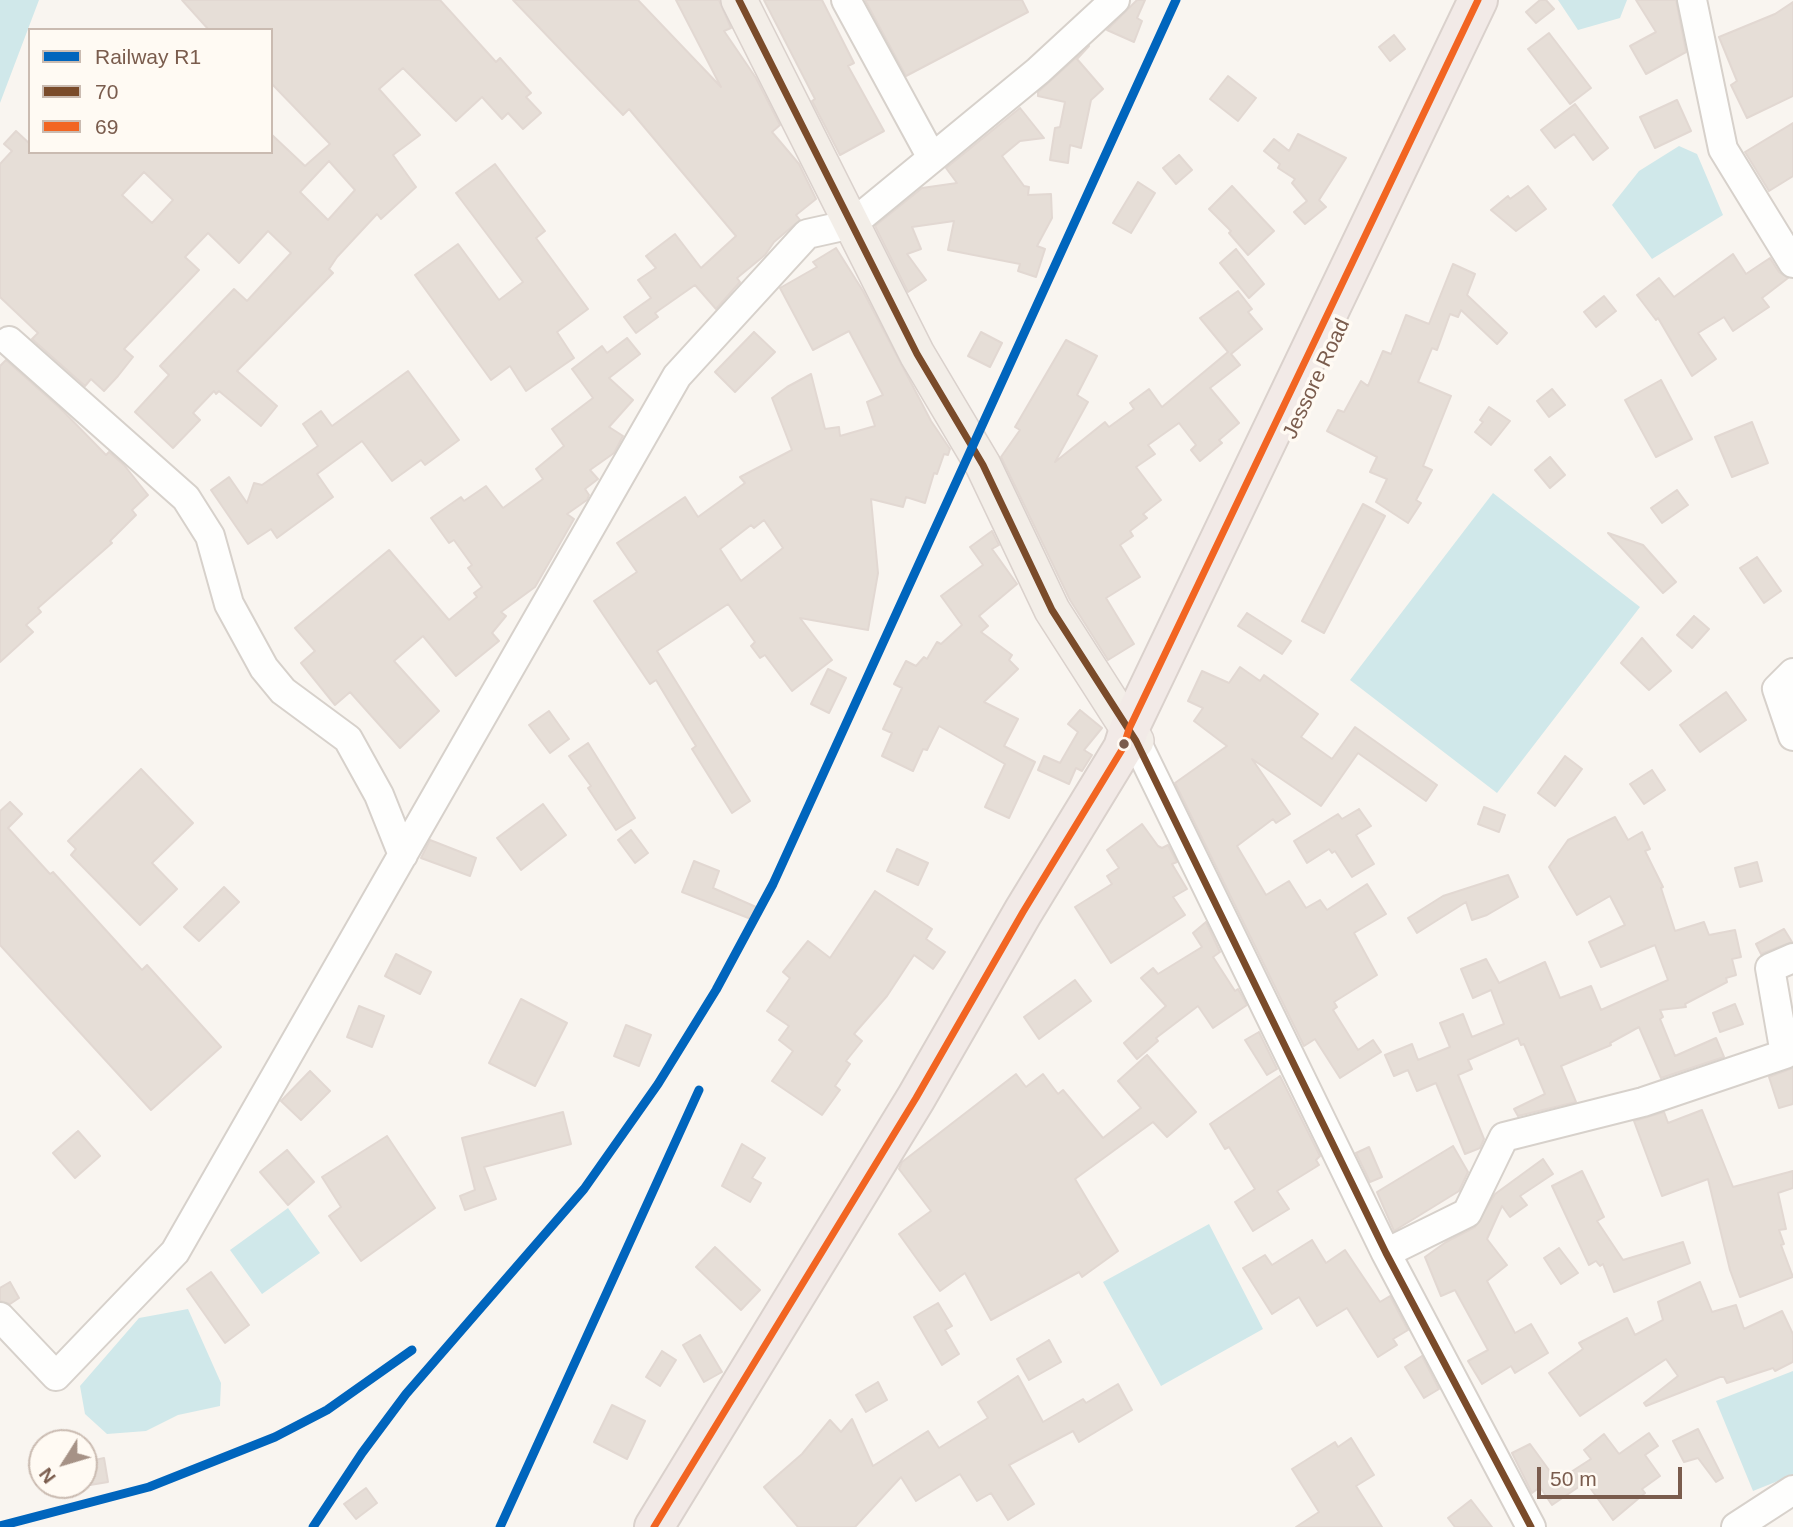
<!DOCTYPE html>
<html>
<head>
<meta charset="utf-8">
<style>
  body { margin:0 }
  #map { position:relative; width:1793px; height:1527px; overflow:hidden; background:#f9f5f0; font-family:Arial,sans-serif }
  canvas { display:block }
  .legend { position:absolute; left:28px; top:28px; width:245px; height:126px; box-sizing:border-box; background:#fffaf3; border:2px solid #cabbb1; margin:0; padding:9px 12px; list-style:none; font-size:21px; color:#7a5c4d }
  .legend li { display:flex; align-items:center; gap:14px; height:35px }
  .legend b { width:35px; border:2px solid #cabbb1 }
  .north { position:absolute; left:28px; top:1429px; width:70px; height:70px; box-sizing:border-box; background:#fffaf3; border:2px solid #cabbb1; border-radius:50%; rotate:233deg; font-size:19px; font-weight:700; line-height:28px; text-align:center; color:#7a5c4d }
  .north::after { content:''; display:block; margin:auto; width:24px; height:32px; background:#a69286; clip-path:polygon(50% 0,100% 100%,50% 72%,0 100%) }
  .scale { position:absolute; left:1537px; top:1467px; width:145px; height:32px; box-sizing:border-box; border:4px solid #7a5c4d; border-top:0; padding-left:9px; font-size:21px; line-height:24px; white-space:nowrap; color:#7a5c4d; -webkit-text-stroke:5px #fffaf3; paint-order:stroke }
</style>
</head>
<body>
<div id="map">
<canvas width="1793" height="1527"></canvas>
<ul class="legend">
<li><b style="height:9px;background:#0065bd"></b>Railway R1</li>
<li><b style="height:9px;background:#7a4b2a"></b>70</li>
<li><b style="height:9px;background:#f26522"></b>69</li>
</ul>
<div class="north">N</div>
<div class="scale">50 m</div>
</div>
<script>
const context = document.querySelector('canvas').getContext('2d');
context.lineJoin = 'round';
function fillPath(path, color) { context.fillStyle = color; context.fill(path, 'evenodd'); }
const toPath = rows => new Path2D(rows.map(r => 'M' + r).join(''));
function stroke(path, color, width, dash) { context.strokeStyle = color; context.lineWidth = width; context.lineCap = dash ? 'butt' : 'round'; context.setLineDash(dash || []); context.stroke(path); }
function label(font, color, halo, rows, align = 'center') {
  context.font = font + ' Arial,sans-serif'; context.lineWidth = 7; context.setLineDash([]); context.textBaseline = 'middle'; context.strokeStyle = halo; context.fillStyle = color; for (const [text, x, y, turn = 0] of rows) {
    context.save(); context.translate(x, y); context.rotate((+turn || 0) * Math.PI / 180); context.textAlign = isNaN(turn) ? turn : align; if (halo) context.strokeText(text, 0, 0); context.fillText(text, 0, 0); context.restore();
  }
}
fillPath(toPath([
  [0,0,39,0,0,103],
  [1558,0,1627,0,1620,18,1578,30],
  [1679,146,1697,154,1723,215,1652,259,1612,205,1639,171],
  [1493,493,1640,607,1497,793,1350,680],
  [288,1208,320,1253,262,1294,230,1250],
  [1209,1224,1263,1329,1161,1386,1103,1282],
  [188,1309,221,1383,220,1406,178,1415,146,1431,107,1434,85,1414,80,1386,139,1318],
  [1793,1371,1793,1475,1753,1491,1716,1401]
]), '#d0e8ea');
const building = toPath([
  [182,0,440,0,496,62,500,58,531,93,526,97,541,113,523,129,508,113,502,119,482,97,456,121,403,68,379,89,420,135,393,155,416,187,381,219,377,214,337,257,329,269,333,273,237,371,277,406,261,426,219,391,216,394,214,391,193,413,200,420,173,448,135,412,169,375,160,366,234,289,247,301,291,253,268,231,239,263,208,233,185,257,199,270,124,349,133,357,118,376,104,391,91,379,85,386,32,339,38,333,0,297,0,164,12,151,4,144,16,131,30,144,30,152,271,152,271,134,305,166,330,144,271,83,271,30,209,30,182,0],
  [329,161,355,190,328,220,300,192,329,161],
  [144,172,173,200,152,223,122,195,144,172],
  [513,0,638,0,721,87,676,0,719,0,731,28,724,31,756,78,780,125,772,132,799,164,816,199,796,215,800,220,774,242,765,255,737,278,740,282,716,309,695,285,655,313,658,317,636,333,624,317,651,298,638,280,656,268,646,256,675,234,701,268,736,236,629,109,623,115,513,0],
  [764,0,822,0,854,63,848,66,884,131,840,155,812,101,815,99,764,0],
  [865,0,1022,0,1028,12,906,76,865,0],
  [1137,0,1145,0,1137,18,1142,21,1134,42,1107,30,1137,0],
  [1540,0,1546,0,1554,9,1536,23,1526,12,1540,0],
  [1636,0,1676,0,1686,52,1646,74,1630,46,1656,32,1636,0],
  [1793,2,1793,96,1747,118,1731,85,1737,81,1719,37,1775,14,1793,2],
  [1549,33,1591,88,1570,104,1528,49,1549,33],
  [1394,35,1405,49,1390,61,1379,47,1394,35],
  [1089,46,1077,59,1103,89,1091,100,1081,148,1070,145,1068,163,1050,160,1055,128,1060,127,1065,102,1038,96,1038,92,1089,46],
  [1228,76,1256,98,1238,121,1210,99,1228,76],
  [1677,100,1691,131,1655,148,1640,117,1677,100],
  [1575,104,1608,148,1593,160,1574,134,1555,148,1541,130,1575,104],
  [1020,108,1044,138,1020,141,1002,156,1024,186,1029,187,1028,195,1051,194,1052,218,1037,246,1045,249,1036,277,1018,271,1020,264,948,250,954,221,912,227,921,249,907,254,926,280,908,292,875,226,922,188,957,183,946,168,1020,108],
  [1793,123,1793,176,1769,191,1745,152,1793,123],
  [1298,134,1346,158,1319,200,1326,207,1305,224,1294,212,1307,201,1292,183,1295,179,1278,168,1280,164,1264,151,1274,139,1289,151,1298,134],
  [1179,155,1192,170,1176,184,1163,168,1179,155],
  [495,164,545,231,536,238,588,309,557,332,574,358,526,391,510,366,491,380,415,275,458,244,499,300,523,282,456,193,495,164],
  [1138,182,1155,193,1131,233,1113,223,1138,182],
  [1232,186,1274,231,1248,255,1229,233,1231,231,1209,209,1232,186],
  [1528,186,1546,209,1516,231,1491,210,1508,196,1510,199,1528,186],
  [836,248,863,291,931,421,950,449,948,455,944,454,937,474,934,473,925,503,906,497,903,507,871,499,878,573,868,630,800,618,832,660,792,691,765,655,760,658,751,646,755,642,728,604,657,651,750,801,732,813,692,749,696,746,656,680,650,684,594,601,637,572,617,543,685,497,698,517,745,483,740,477,792,450,772,398,787,387,811,374,825,429,839,427,840,436,875,426,867,402,883,395,849,331,813,350,780,288,817,267,813,262,836,248],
  [764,520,783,548,741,581,720,549,751,525,754,528,764,520],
  [1236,249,1264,284,1249,298,1220,263,1236,249],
  [1733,254,1746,274,1770,258,1779,272,1788,278,1762,298,1769,307,1733,331,1724,317,1698,333,1716,359,1692,376,1658,318,1656,320,1637,295,1659,278,1674,297,1733,254],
  [1453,264,1475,274,1467,295,1507,333,1497,344,1461,310,1458,317,1450,314,1437,350,1432,348,1418,382,1451,396,1423,466,1432,470,1416,500,1421,503,1408,523,1376,502,1387,479,1370,472,1377,457,1327,431,1338,410,1344,412,1361,381,1368,386,1383,351,1391,354,1406,315,1429,324,1453,264],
  [1238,291,1252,309,1248,312,1262,329,1231,354,1240,365,1210,388,1239,423,1219,440,1222,443,1200,461,1191,450,1196,445,1179,423,1148,445,1155,454,1136,467,1161,500,1143,514,1147,518,1130,531,1133,536,1120,545,1140,577,1106,598,1134,644,1108,660,1070,600,1001,457,1020,430,1015,427,1066,340,1097,356,1077,395,1088,402,1055,462,1105,422,1109,427,1134,409,1130,403,1149,389,1162,407,1228,352,1200,318,1238,291],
  [1604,296,1616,311,1596,327,1584,312,1604,296],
  [754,332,775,352,735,392,715,372,754,332],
  [981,332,1002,343,990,367,968,356,981,332],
  [627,338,640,354,609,378,633,400,609,427,623,436,614,453,590,470,598,479,585,489,589,495,587,500,567,514,574,519,535,587,501,612,506,616,492,633,499,641,456,676,423,636,394,661,439,711,400,748,350,692,335,705,301,663,315,651,295,628,389,550,449,620,477,597,474,593,482,587,468,568,472,565,454,540,449,543,431,518,461,497,464,501,486,486,503,508,543,479,536,469,564,446,552,429,593,398,572,369,602,346,607,353,627,338],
  [6,360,62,410,106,455,109,452,124,465,148,495,132,510,136,515,110,541,112,543,38,608,41,612,26,625,33,632,0,662,0,366,6,360],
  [408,371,459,440,425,465,421,460,392,481,362,441,317,474,333,497,277,538,271,529,248,544,211,490,229,477,247,503,254,483,262,485,318,446,303,424,321,411,332,426,408,371],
  [1661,380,1692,439,1656,457,1625,400,1661,380],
  [1552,389,1565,405,1549,417,1537,401,1552,389],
  [1489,407,1510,421,1491,445,1475,432,1483,422,1480,420,1489,407],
  [1752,422,1768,463,1732,477,1715,437,1752,422],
  [1550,457,1565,475,1550,488,1535,470,1550,457],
  [1677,490,1688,505,1662,523,1651,508,1677,490],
  [1363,504,1385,516,1324,633,1302,621,1363,504],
  [992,531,999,545,992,549,1017,584,979,616,988,626,981,632,1012,655,1009,660,1018,669,984,702,1018,719,1004,746,1035,762,1009,818,985,807,1005,764,939,726,927,750,923,749,913,771,882,756,892,733,883,729,902,688,894,684,906,661,916,666,924,657,927,659,937,642,941,644,962,625,941,596,983,565,970,547,992,531],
  [1608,533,1643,545,1676,582,1663,593,1608,533],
  [1757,557,1781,591,1764,603,1740,568,1757,557],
  [1247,613,1291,641,1282,654,1238,626,1247,613],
  [1694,616,1709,629,1692,648,1677,635,1694,616],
  [1642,638,1671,671,1649,690,1621,663,1642,638],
  [1240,667,1260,681,1264,675,1318,714,1301,737,1332,759,1355,727,1437,785,1426,801,1358,753,1321,806,1252,759,1290,814,1276,823,1273,819,1237,846,1266,895,1289,881,1306,908,1320,900,1327,910,1367,884,1386,914,1354,933,1377,975,1334,1002,1337,1007,1333,1010,1358,1050,1373,1040,1381,1052,1340,1078,1315,1039,1304,1046,1175,783,1227,746,1194,721,1203,708,1188,701,1202,671,1229,683,1240,667],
  [828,669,846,678,829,713,811,704,828,669],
  [1726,692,1746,720,1700,752,1680,725,1726,692],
  [1080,710,1102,728,1084,750,1092,755,1082,771,1076,768,1069,784,1038,770,1044,756,1060,763,1078,732,1068,724,1080,710],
  [549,711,569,739,550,753,529,725,549,711],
  [588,743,635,818,616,830,588,788,591,786,569,756,588,743],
  [1565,756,1582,769,1555,806,1538,793,1565,756],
  [141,769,193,823,152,863,177,889,140,925,71,855,76,849,68,841,141,769],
  [1652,770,1665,790,1644,804,1630,784,1652,770],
  [10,802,22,814,8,828,50,874,53,872,142,970,147,965,221,1047,151,1110,0,945,0,811,10,802],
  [543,804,566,835,521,870,497,838,543,804],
  [1484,807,1505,815,1499,832,1478,824,1484,807],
  [1359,809,1371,826,1356,835,1374,864,1352,877,1335,851,1332,853,1329,849,1307,863,1294,841,1338,814,1342,819,1359,809],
  [1615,817,1628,840,1642,832,1650,849,1645,851,1663,887,1661,888,1675,931,1704,922,1709,935,1735,930,1741,957,1732,959,1736,975,1726,978,1727,982,1685,1004,1686,1007,1660,1010,1663,1017,1660,1019,1675,1056,1716,1038,1724,1057,1661,1078,1639,1027,1610,1043,1611,1045,1561,1066,1576,1102,1518,1116,1514,1109,1545,1094,1524,1044,1521,1045,1518,1038,1468,1060,1472,1069,1458,1075,1484,1139,1480,1148,1465,1154,1436,1083,1417,1091,1408,1070,1394,1076,1385,1055,1412,1044,1418,1060,1450,1047,1440,1023,1463,1014,1472,1037,1504,1024,1491,990,1473,998,1461,969,1486,959,1499,983,1545,962,1560,998,1591,986,1601,1010,1668,980,1655,945,1601,967,1589,942,1625,925,1610,896,1577,915,1549,867,1568,840,1615,817],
  [1142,824,1158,846,1162,848,1168,845,1177,862,1172,864,1187,889,1173,897,1185,915,1111,963,1075,907,1112,884,1107,876,1119,868,1107,850,1142,824],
  [631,830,648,853,635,863,618,840,631,830],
  [430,840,476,858,470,876,421,858,430,840],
  [897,849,928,863,918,885,887,871,897,849],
  [694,861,719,871,713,888,756,907,751,919,682,892,694,861],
  [1757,862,1762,881,1740,887,1735,868,1757,862],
  [1508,875,1518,897,1487,915,1472,920,1466,902,1417,933,1408,918,1443,896,1508,875],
  [224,887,239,902,199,941,184,927,224,887],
  [875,891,932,929,926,939,945,952,933,969,914,955,887,996,854,1034,862,1041,846,1061,850,1064,835,1086,840,1090,822,1115,772,1081,793,1051,779,1040,789,1026,767,1011,790,978,783,972,808,941,830,958,875,891],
  [1206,922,1220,952,1213,957,1235,991,1238,989,1247,1005,1213,1028,1198,1006,1156,1038,1158,1041,1137,1059,1124,1043,1166,1006,1141,978,1153,968,1158,974,1202,947,1193,933,1206,922],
  [1784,929,1792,942,1761,954,1756,944,1784,929],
  [396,954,431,972,420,994,385,976,396,954],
  [1075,980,1091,1001,1039,1039,1024,1017,1075,980],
  [521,999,567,1023,535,1086,489,1063,521,999],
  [1735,1004,1743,1024,1720,1032,1713,1013,1735,1004],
  [359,1006,384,1016,372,1047,347,1037,359,1006],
  [626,1025,651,1035,639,1066,614,1056,626,1025],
  [1259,1032,1277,1069,1267,1075,1245,1040,1259,1032],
  [1147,1055,1196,1112,1167,1137,1153,1122,1075,1179,1118,1251,1082,1277,1079,1272,991,1320,965,1273,940,1291,899,1234,931,1211,899,1169,902,1162,1016,1074,1026,1087,1043,1074,1058,1094,1063,1090,1103,1138,1141,1108,1118,1081,1147,1055],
  [1793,1068,1793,1104,1779,1108,1769,1077,1793,1068],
  [310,1071,330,1091,301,1120,281,1101,310,1071],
  [1280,1076,1320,1156,1316,1160,1319,1165,1277,1191,1289,1209,1253,1231,1235,1202,1255,1189,1229,1147,1225,1149,1210,1124,1280,1076],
  [1702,1110,1733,1187,1793,1171,1793,1188,1778,1193,1786,1229,1779,1230,1784,1244,1781,1245,1793,1277,1740,1297,1730,1270,1708,1179,1662,1196,1634,1121,1664,1112,1668,1123,1702,1110],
  [563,1112,571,1144,484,1167,496,1199,465,1210,460,1196,475,1190,462,1138,563,1112],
  [78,1131,100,1156,75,1178,53,1153,78,1131],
  [387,1136,435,1208,361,1261,329,1216,341,1207,322,1177,387,1136],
  [742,1144,765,1158,752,1178,761,1183,750,1202,722,1186,742,1144],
  [1453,1146,1468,1172,1459,1191,1394,1231,1377,1192,1453,1146],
  [1369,1147,1382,1177,1370,1182,1356,1153,1369,1147],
  [287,1150,314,1182,288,1205,260,1172,287,1150],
  [1543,1159,1553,1174,1520,1196,1527,1205,1510,1217,1502,1206,1487,1239,1507,1265,1487,1281,1515,1333,1531,1324,1548,1353,1515,1373,1511,1366,1482,1384,1468,1361,1488,1350,1455,1290,1441,1296,1425,1257,1446,1242,1475,1227,1495,1194,1543,1159],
  [1582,1171,1604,1217,1597,1221,1623,1260,1683,1242,1690,1263,1614,1292,1603,1264,1600,1266,1596,1261,1589,1265,1552,1186,1582,1171],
  [1312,1240,1326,1263,1345,1250,1380,1302,1390,1296,1408,1330,1393,1339,1397,1345,1378,1357,1347,1308,1317,1326,1299,1297,1272,1314,1243,1268,1265,1255,1272,1265,1312,1240],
  [715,1247,760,1290,741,1310,696,1267,715,1247],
  [1559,1248,1578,1273,1561,1284,1544,1258,1559,1248],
  [211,1272,249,1325,225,1343,187,1289,211,1272],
  [10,1282,19,1298,10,1304,0,1301,0,1288,10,1282],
  [1700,1282,1712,1312,1736,1305,1744,1329,1782,1311,1793,1334,1793,1362,1775,1371,1773,1368,1727,1383,1724,1377,1720,1377,1646,1406,1644,1403,1678,1376,1666,1359,1580,1416,1549,1373,1583,1349,1579,1343,1627,1318,1635,1335,1663,1320,1658,1302,1700,1282],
  [938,1303,952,1326,945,1330,959,1354,942,1365,914,1317,938,1303],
  [700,1335,722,1372,704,1382,683,1345,700,1335],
  [1049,1340,1061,1362,1029,1380,1017,1359,1049,1340],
  [662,1351,676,1360,660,1386,646,1377,662,1351],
  [1422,1356,1439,1389,1424,1398,1405,1367,1422,1356],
  [1018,1376,1043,1422,1083,1399,1086,1403,1118,1384,1132,1410,1079,1442,1073,1431,1009,1465,1034,1504,1008,1520,991,1493,977,1501,960,1474,916,1501,901,1477,855,1527,798,1527,764,1487,802,1454,830,1420,841,1432,852,1419,873,1466,928,1431,939,1448,988,1418,978,1402,1018,1376],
  [878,1382,887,1400,866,1412,856,1395,878,1382],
  [612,1405,645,1421,627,1459,594,1442,612,1405],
  [1698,1429,1723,1478,1716,1482,1698,1458,1684,1462,1673,1441,1698,1429],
  [1649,1433,1658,1446,1645,1455,1660,1476,1642,1489,1645,1493,1613,1520,1586,1482,1552,1505,1540,1487,1532,1493,1512,1453,1530,1444,1557,1481,1591,1459,1584,1450,1604,1434,1619,1454,1649,1433],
  [1351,1438,1374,1475,1356,1486,1382,1527,1296,1527,1319,1512,1292,1469,1335,1442,1338,1447,1351,1438],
  [104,1458,108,1482,90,1485,86,1462,104,1458],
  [366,1488,377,1503,356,1519,344,1504,366,1488],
  [1471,1500,1492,1527,1455,1527,1448,1518,1471,1500]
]);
fillPath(building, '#e6ded7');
stroke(building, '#e2d8d2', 2);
const minor = toPath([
  [846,0,931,156],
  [1692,0,1723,149,1793,263],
  [9,341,186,498,210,536,229,604,264,668,283,691,348,739,379,795,403,855],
  [1793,673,1777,689,1793,736],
  [1136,741,1386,1253,1531,1527],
  [1386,1253,1467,1213,1504,1137,1643,1102,1785,1054,1770,968,1793,958],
  [0,1317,56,1376,175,1252,677,376,807,234,852,224,1038,71,1115,0],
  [1736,1527,1793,1490]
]);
const major = toPath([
  [739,0,917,354,983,465,1052,610,1136,741]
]);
const highway = toPath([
  [654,1527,916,1098,1023,912,1123,748,1129,729,1478,0]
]);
stroke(minor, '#d7d1cb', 32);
stroke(major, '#dad1cc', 38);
stroke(highway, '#dad1cc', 42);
stroke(minor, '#fefefd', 28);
stroke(major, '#f3eee8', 35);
stroke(highway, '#f2eae7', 38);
stroke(toPath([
  [739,0,917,354,983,465,1052,610,1136,741,1386,1253,1531,1527]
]), '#7a4b2a', 7);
stroke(toPath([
  [654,1527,916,1098,1023,912,1123,748,1129,729,1478,0]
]), '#f26522', 7);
stroke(toPath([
  [0,1526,149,1487,275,1437,327,1410,412,1350],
  [313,1527,362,1453,406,1394,584,1189,658,1084,716,990,773,884,1176,0],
  [500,1527,699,1090]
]), '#0065bd', 9);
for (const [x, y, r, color] of [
  [1124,744,6,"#7a5c4d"]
]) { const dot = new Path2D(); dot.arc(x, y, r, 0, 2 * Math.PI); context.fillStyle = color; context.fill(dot); stroke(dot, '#fffaf3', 2.5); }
label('21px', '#7a5c4d', '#fffaf3', [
  ["Jessore Road",1317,379,-65]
]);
</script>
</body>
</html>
